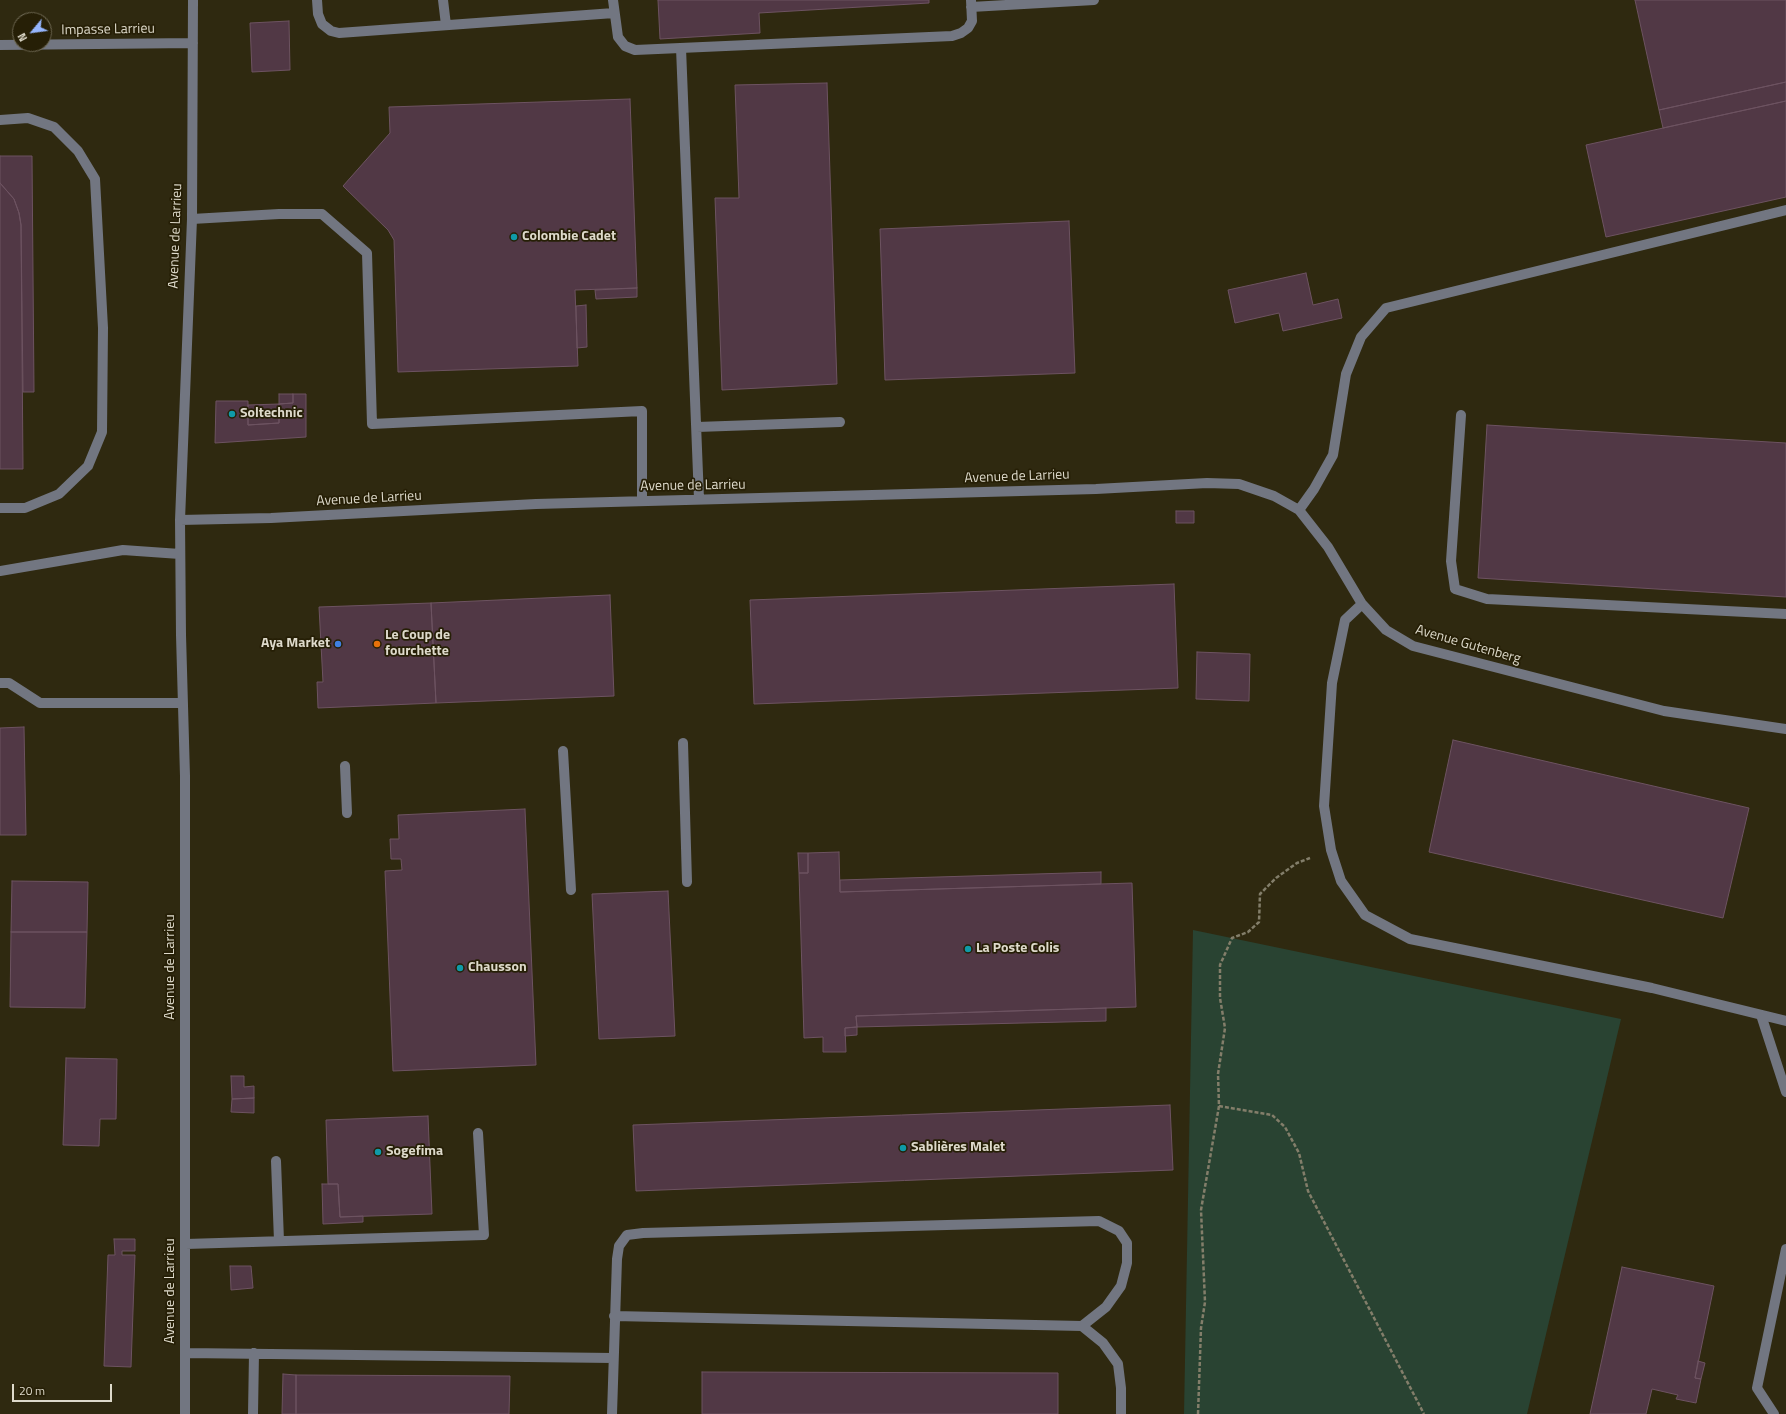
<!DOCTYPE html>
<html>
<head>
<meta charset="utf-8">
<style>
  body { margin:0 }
  #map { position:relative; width:1786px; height:1414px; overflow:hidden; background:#2f2910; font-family:"Titillium Web",sans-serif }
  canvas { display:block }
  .north { position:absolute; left:12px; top:12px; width:40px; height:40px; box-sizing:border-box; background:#261f06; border:1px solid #706a55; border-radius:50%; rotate:241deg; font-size:11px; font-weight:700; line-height:16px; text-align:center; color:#dedacb }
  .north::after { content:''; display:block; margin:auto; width:14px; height:18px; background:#96b6fd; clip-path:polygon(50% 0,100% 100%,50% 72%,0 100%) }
  .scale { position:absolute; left:12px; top:1384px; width:100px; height:18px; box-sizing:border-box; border:2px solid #dedacb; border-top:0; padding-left:5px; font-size:12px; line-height:14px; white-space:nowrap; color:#dedacb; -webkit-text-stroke:3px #261f06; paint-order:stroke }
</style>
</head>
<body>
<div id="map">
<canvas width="1786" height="1414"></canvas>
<div class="north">N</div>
<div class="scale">20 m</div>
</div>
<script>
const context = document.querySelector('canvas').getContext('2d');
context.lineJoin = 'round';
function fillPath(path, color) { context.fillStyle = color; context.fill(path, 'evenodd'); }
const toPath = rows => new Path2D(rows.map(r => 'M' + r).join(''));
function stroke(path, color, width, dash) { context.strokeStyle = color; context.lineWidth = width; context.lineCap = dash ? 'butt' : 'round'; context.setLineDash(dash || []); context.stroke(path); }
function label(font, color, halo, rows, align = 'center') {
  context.font = font + ' "Titillium Web",sans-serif'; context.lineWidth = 3.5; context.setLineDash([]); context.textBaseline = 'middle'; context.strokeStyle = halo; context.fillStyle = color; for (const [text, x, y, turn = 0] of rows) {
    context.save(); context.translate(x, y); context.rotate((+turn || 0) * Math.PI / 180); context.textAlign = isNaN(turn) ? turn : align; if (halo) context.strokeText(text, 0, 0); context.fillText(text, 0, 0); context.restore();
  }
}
fillPath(toPath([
  [1193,930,1621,1019,1527,1414,1184,1414]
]), '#294332');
const building = toPath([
  [658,0,929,0,929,3,759,13,760,33,660,39,658,0],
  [1635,0,1786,0,1786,82,1659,110,1635,0],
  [289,21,290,70,252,72,250,23,289,21],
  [1786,82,1786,101,1663,128,1659,110,1786,82],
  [827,83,837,384,722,390,715,198,739,198,735,85,827,83],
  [630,99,637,288,575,290,578,366,398,372,394,240,388,230,343,186,390,133,389,107,630,99],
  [1786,101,1786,197,1606,237,1586,145,1786,101],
  [0,156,32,156,34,392,23,392,21,225,19,213,14,199,0,183,0,156],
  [0,183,14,199,19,213,21,225,23,469,0,469,0,183],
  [1069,221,1075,373,885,380,880,229,1069,221],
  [1306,273,1313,305,1338,299,1342,318,1283,331,1279,313,1235,323,1228,290,1306,273],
  [637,288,637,297,596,299,595,290,637,288],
  [586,305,587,347,577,348,576,306,586,305],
  [279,394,293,394,293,403,279,404,279,394],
  [293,394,306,394,306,437,215,443,216,401,248,401,248,425,279,423,279,404,293,403,293,394],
  [279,404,279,423,248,425,248,405,279,404],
  [1487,425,1786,443,1786,597,1478,578,1487,425],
  [1176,511,1194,511,1194,523,1176,523,1176,511],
  [1174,584,1178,688,754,704,750,600,1174,584],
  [610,595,614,696,436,703,431,603,610,595],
  [431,603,436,703,318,708,317,682,323,682,319,607,431,603],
  [1197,652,1250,654,1249,701,1196,699,1197,652],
  [24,727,26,835,0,835,0,728,24,727],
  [1453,740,1749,808,1723,918,1429,852,1453,740],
  [525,809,536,1065,393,1071,385,871,402,870,401,859,391,859,390,839,399,839,398,815,525,809],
  [839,852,840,892,1132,883,1136,1007,856,1016,857,1027,845,1028,846,1052,823,1052,823,1037,804,1038,799,873,808,873,808,853,839,852],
  [798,853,808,853,808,873,799,873,798,853],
  [1101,872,1101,884,840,892,840,880,1101,872],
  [12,881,88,882,87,932,11,932,12,881],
  [668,891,675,1036,599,1039,592,894,668,891],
  [11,932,87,932,85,1008,10,1007,11,932],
  [1106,1008,1106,1021,857,1027,856,1016,1106,1008],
  [857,1027,857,1035,845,1036,845,1028,857,1027],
  [66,1058,117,1059,116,1119,100,1119,99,1146,63,1145,66,1058],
  [231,1076,244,1076,244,1087,254,1086,254,1098,232,1099,231,1076],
  [254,1098,254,1113,231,1112,232,1099,254,1098],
  [1170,1105,1173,1170,636,1191,633,1125,1170,1105],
  [428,1116,432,1214,340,1217,338,1184,328,1184,326,1120,428,1116],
  [322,1184,338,1184,340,1217,363,1216,363,1222,323,1224,322,1184],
  [114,1239,135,1239,135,1251,122,1251,122,1255,135,1255,131,1367,104,1366,108,1255,115,1255,114,1239],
  [230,1266,251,1266,253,1288,231,1290,230,1266],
  [1622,1267,1714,1286,1695,1378,1701,1379,1696,1403,1676,1399,1678,1395,1652,1389,1646,1414,1590,1414,1622,1267],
  [1698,1361,1705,1363,1701,1379,1695,1378,1698,1361],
  [702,1372,1058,1373,1058,1414,702,1414,702,1372],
  [283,1374,296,1375,296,1414,282,1414,283,1374],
  [296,1375,510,1376,509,1414,296,1414,296,1375]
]);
fillPath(building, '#513845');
stroke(building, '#6d5361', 1);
stroke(toPath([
  [1219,1106,1272,1115,1285,1127,1299,1153,1308,1191,1424,1414],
  [1198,1414,1201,1328,1205,1302,1201,1210,1219,1106,1218,1074,1225,1028,1220,998,1220,965,1232,938,1248,932,1259,922,1260,894,1276,878,1297,863,1310,858]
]), '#837e6a', 2.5, [4, 2]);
stroke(toPath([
  [317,0,318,14,322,24,331,31,339,33,614,13],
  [443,0,446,25],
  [613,0,618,37,625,46,635,50,952,36,961,33,968,28,972,21,971,0],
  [971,7,1094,0],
  [0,45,193,43],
  [681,48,699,499],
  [0,120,28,118,54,127,78,151,95,179,103,328,102,432,88,466,59,494,25,508,0,508],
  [192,219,279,214,322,214,367,253,372,424,642,411,642,501],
  [1461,415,1451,561,1455,589,1487,599,1786,614],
  [697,427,840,422],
  [1299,510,1314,489,1333,455,1346,374,1361,337,1386,308,1786,210],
  [180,520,271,518,536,504,1096,489,1207,483,1239,484,1274,496,1299,510,1328,547,1362,604,1386,630,1413,646,1664,711,1786,729],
  [0,571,123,550,180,554],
  [1362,604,1345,620,1332,683,1324,806,1331,850,1341,881,1365,915,1410,939,1652,988,1786,1021],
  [0,683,9,683,40,703,183,703],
  [683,743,687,882],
  [563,751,571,890],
  [345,766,347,813],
  [1761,1015,1786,1092],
  [276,1161,279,1241],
  [186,1244,484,1235,478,1133],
  [614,1316,1082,1326,1103,1343,1118,1364,1121,1388,1121,1414],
  [185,1353,613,1358],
  [185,1414,185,776,181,635,180,520,192,219,193,0],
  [253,1414,254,1353],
  [612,1414,617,1259,619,1246,627,1235,643,1233,1099,1221,1119,1231,1127,1243,1127,1263,1121,1286,1106,1307,1082,1326],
  [1774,1414,1757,1388,1786,1249]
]), '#727681', 10);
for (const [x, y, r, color] of [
  [514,237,4,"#0f9aa8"],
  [232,414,4,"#0f9aa8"],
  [338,644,4,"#3f7fe0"],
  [377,644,4,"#e8710a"],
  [968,949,4,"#0f9aa8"],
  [460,968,4,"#0f9aa8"],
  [903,1148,4,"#0f9aa8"],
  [378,1152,4,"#0f9aa8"]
]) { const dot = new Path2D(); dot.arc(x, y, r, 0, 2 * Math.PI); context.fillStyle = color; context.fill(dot); stroke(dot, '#261f06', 1.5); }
label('14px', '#dedacb', '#261f06', [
  ["Impasse Larrieu",108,30,-1],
  ["Avenue de Larrieu",176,236,-88],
  ["Avenue de Larrieu",1017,477,-2],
  ["Avenue de Larrieu",693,486,-1],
  ["Avenue de Larrieu",369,499,-3],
  ["Avenue Gutenberg",1468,645,16],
  ["Avenue de Larrieu",171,967,-90],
  ["Avenue de Larrieu",171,1291,-90]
]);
label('bold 14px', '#dedacb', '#261f06', [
  ["Colombie Cadet",522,237],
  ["Soltechnic",240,414],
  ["Le Coup de",385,636],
  ["fourchette",385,652],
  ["Aya Market",330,644,"right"],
  ["La Poste Colis",976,949],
  ["Chausson",468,968],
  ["Sablières Malet",911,1148],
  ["Sogefima",386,1152]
], 'left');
</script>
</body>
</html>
